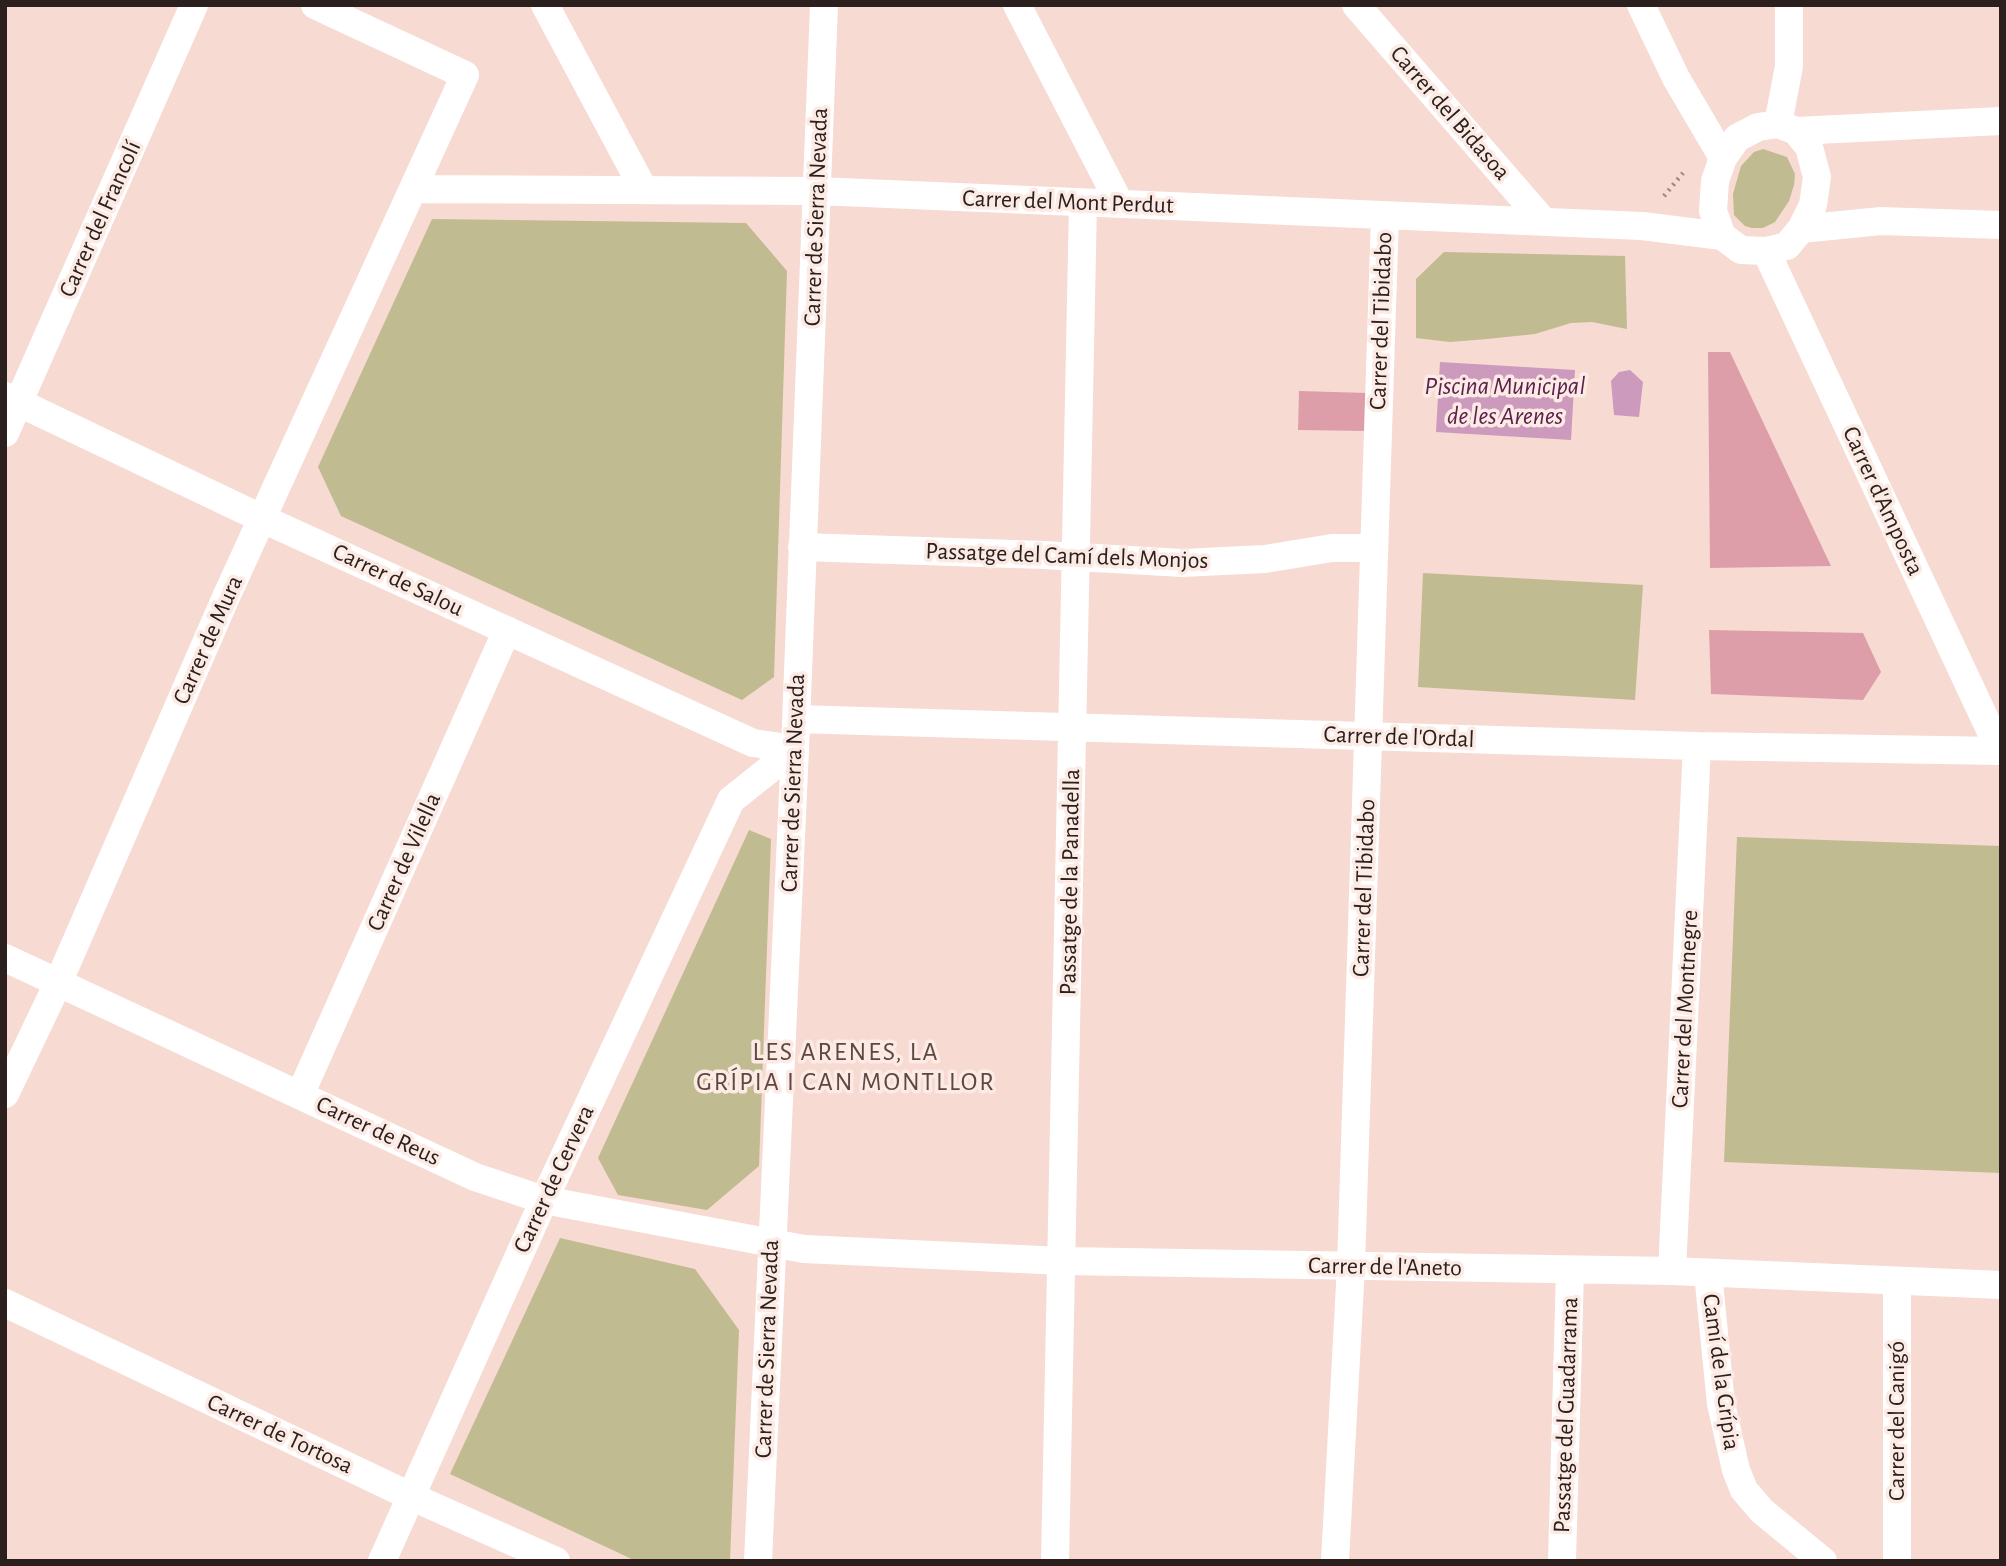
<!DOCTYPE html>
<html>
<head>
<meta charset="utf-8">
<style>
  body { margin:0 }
  #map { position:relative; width:2006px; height:1566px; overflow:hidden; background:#f7dad1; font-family:"Alegreya Sans",sans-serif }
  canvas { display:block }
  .frame { position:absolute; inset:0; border:7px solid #2b201d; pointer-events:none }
</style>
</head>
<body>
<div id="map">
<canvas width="2006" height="1566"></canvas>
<div class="frame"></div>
</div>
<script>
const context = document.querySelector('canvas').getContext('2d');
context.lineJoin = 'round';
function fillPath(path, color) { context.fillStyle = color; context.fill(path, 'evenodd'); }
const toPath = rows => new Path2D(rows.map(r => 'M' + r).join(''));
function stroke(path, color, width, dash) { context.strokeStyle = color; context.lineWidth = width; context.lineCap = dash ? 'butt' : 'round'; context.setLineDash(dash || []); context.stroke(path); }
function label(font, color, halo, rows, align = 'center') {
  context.font = font + ' "Alegreya Sans",sans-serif'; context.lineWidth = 7; context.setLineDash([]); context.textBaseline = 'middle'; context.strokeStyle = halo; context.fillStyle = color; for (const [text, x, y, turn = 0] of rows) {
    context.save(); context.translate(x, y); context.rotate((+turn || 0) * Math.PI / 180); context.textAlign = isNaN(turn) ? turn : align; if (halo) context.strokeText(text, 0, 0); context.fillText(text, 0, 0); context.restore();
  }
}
fillPath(toPath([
  [1763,149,1787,157,1795,174,1794,185,1789,201,1775,222,1763,228,1752,228,1745,226,1734,215,1733,194,1741,166,1754,152],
  [432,219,746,223,787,271,774,677,742,700,341,516,318,467],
  [1444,252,1625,256,1627,329,1592,322,1571,323,1535,334,1487,339,1450,342,1416,338,1416,279],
  [1423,573,1643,585,1635,700,1418,687],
  [749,830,771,839,759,1166,707,1210,618,1195,598,1158],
  [1737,837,2001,846,2001,1173,1724,1162],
  [560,1238,695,1269,739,1330,730,1561,636,1561,450,1474]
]), '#c1bb91');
fillPath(toPath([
  [1440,362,1575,370,1571,440,1436,432],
  [1630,370,1643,382,1639,417,1614,415,1611,381,1619,372]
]), '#cc9abd');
fillPath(toPath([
  [1708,352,1730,352,1831,566,1710,568],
  [1299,391,1367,393,1366,431,1298,430],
  [1709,630,1863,633,1881,672,1863,700,1711,694]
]), '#dd9ea9');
stroke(toPath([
  [1664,196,1683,173]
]), '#9c8781', 4.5, [2, 5]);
stroke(toPath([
  [545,5,644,190],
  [1017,5,1120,204],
  [1356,5,1544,222],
  [1641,5,1676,78,1723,158],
  [1778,124,1796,131,1809,147,1817,177,1813,205,1801,229,1787,246,1766,251,1741,250,1722,236,1713,211,1715,181,1723,158,1737,138,1758,127,1778,124],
  [1778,124,1789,66,1789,5],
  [1796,131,2001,121],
  [414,189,817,191,1642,226,1722,236],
  [1801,229,1881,221,2001,225],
  [1766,251,2000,751],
  [5,396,263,519,753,743,795,749],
  [5,433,194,5],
  [802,547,1044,555,1182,563,1265,559,1332,548,1374,548],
  [797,719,1697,746,2001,751],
  [5,958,475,1177,544,1200,804,1249,1063,1261,1672,1271,2001,1285],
  [5,1094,59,981,226,597,465,75,315,5],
  [300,1095,507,630],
  [1672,1271,1697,746],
  [1708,1273,1721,1404,1736,1470,1744,1490,1762,1511,1823,1561],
  [5,1303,410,1496,556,1561],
  [382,1561,544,1200,731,800,795,749],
  [758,1561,795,749,824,5],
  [1055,1561,1083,203],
  [1335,1561,1351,1266,1385,215],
  [1562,1561,1570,1270],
  [1897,1561,1897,1281]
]), '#fff', 28);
label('24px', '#2b201d', '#fceae4', [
  ["Carrer del Bidasoa",1450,113,49],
  ["Carrer del Mont Perdut",1068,202,2],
  ["Carrer de Sierra Nevada",816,217,-88],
  ["Carrer del Francolí",100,219,-66],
  ["Carrer del Tibidabo",1381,321,-88],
  ["Carrer d'Amposta",1883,501,65],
  ["Passatge del Camí dels Monjos",1067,556,2],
  ["Carrer de Salou",398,580,25],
  ["Carrer de Mura",208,640,-66],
  ["Carrer de l'Ordal",1399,737,2],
  ["Carrer de Sierra Nevada",793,783,-88],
  ["Carrer de Vilella",404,862,-66],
  ["Passatge de la Panadella",1070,882,-89],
  ["Carrer del Tibidabo",1364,888,-88],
  ["Carrer del Montnegre",1685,1009,-87],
  ["Carrer de Reus",378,1131,25],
  ["Carrer de Cervera",554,1179,-65],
  ["Carrer de l'Aneto",1385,1267,1],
  ["Carrer de Sierra Nevada",767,1349,-88],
  ["Camí de la Grípia",1721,1372,82],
  ["Passatge del Guadarrama",1566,1415,-88],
  ["Carrer del Canigó",1897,1421,-90],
  ["Carrer de Tortosa",280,1434,25]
]);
label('italic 26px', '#5c204f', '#fceae4', [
  ["Piscina Municipal",1505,386],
  ["de les Arenes",1505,416]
]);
context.letterSpacing = '2px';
label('26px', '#5f4740', '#fceae4', [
  ["LES ARENES, LA",846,1052],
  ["GRÍPIA I CAN MONTLLOR",846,1082]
]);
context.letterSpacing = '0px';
</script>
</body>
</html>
